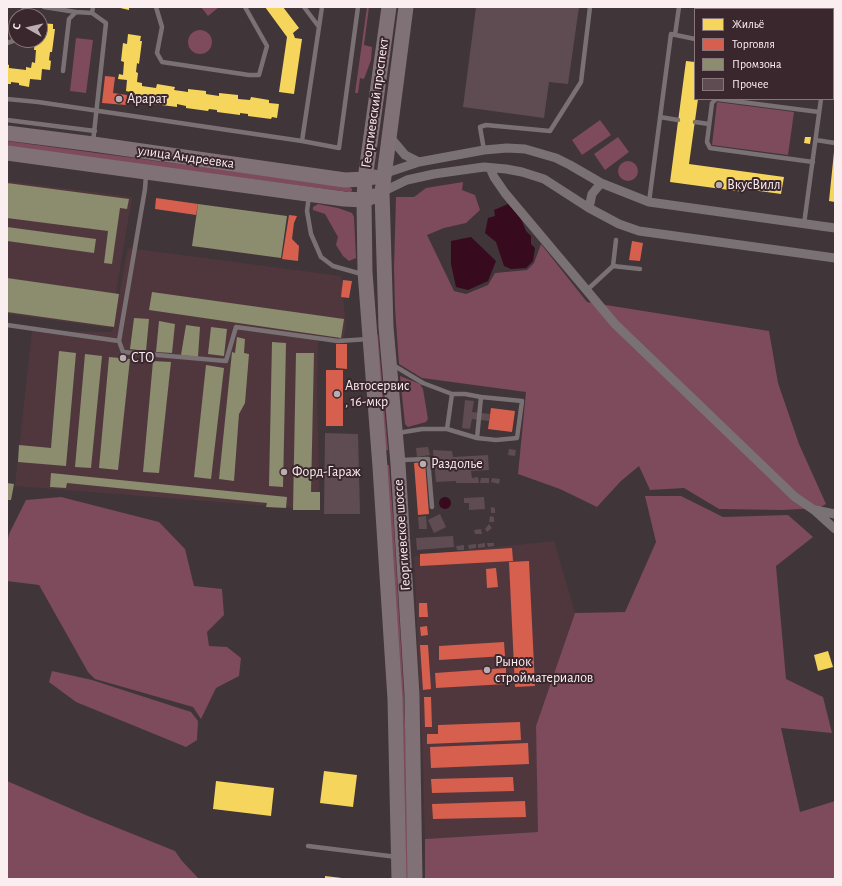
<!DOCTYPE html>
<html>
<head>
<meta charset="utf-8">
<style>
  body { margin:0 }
  #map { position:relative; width:842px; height:886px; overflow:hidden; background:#403538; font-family:"Alegreya Sans",sans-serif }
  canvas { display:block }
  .frame { position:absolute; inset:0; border:8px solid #fbeef1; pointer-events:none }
  .legend { position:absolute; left:694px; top:8px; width:140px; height:92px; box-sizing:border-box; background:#3a272d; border:1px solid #87777b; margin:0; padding:5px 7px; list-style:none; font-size:12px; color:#fbeef1 }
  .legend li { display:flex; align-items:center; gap:8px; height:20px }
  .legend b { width:20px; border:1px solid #87777b }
  .north { position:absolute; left:8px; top:8px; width:40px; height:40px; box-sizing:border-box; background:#3a272d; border:1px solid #87777b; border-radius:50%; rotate:278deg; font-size:11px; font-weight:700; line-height:16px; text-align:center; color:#fbeef1 }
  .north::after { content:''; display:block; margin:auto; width:14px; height:18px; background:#baadb0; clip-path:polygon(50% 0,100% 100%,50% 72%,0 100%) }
</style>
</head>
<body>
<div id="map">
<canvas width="842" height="886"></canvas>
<div class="frame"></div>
<ul class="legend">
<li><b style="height:11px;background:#f6d55c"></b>Жильё</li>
<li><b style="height:11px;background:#d6604d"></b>Торговля</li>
<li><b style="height:11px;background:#8c8c6e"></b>Промзона</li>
<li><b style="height:11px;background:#5f4c52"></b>Прочее</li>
</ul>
<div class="north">С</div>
</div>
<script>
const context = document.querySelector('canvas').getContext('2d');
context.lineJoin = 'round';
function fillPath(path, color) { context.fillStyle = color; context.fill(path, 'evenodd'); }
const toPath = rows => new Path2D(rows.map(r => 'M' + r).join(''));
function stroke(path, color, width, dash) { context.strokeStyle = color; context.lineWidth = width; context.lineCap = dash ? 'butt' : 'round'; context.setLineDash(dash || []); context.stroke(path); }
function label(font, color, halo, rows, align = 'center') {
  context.font = font + ' "Alegreya Sans",sans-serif'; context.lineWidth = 4; context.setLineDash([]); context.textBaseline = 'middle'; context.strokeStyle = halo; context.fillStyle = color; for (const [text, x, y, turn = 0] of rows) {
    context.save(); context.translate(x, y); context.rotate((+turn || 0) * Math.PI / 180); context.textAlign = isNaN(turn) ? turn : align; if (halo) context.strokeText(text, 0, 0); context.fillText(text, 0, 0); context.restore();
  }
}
fillPath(toPath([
  [7,181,132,197,110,328,7,314],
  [128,248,341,276,346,327,343,339,318,340,317,392,320,510,15,486,32,331,112,332],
  [554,541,575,613,536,726,539,832,425,839,423,767,414,556]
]), '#50373e');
fillPath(toPath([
  [201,7,219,7,208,16],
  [367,7,369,7,364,45,372,47,371,60,364,79,360,78,358,93,355,93],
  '188 42a12 12 0 1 1 24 0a12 12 0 1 1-24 0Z',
  [76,38,93,40,86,93,70,91],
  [717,102,794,112,788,155,712,145],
  [600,120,611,135,582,155,572,140],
  [618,137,629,152,605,170,594,154],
  [7,141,350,187,352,189,352,191,350,192,7,147],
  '618 171a10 10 0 1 1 20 0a10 10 0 1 1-20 0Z',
  [463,182,462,190,475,195,480,210,466,223,444,228,427,235,454,291,466,294,488,285,495,273,527,270,534,263,541,244,587,302,769,331,778,383,799,444,826,504,819,508,782,510,719,509,684,488,650,490,639,466,621,481,597,507,560,489,518,474,526,392,422,378,399,364,395,309,394,267,396,197,414,197,426,188],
  [318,204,338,208,352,213,354,217,356,258,349,261,343,256,336,245,338,237,325,214,313,210,313,207],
  [378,334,388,450,383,451,374,340],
  [400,376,420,384,423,389,428,419,426,422,408,427,405,424],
  [385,465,389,465,394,529,404,697,409,836,408,879,404,879],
  [645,496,681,496,723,517,788,515,813,537,776,566,786,679,823,697,832,733,781,728,800,812,835,801,835,879,425,879,425,839,538,832,536,726,575,613,625,612,656,542],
  [61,497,159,522,185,549,194,586,222,589,224,615,207,632,209,646,227,647,241,658,239,676,216,688,201,719,193,707,95,679,88,672,39,585,7,581,7,543,9,534,26,500],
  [52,671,92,680,191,712,198,721,197,740,186,747,76,702,49,682],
  [7,781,88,816,175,851,182,861,199,879,7,878]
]), '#7d4b5b');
fillPath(toPath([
  [508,204,519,214,526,231,531,236,531,244,535,248,533,261,526,268,511,269,504,266,496,242,485,233,488,218,495,216,494,210],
  [471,237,496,261,488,281,468,290,456,287,451,264,451,241],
  '439 503a6 6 0 1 1 12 0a6 6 0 1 1-12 0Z'
]), '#380a1e');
fillPath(toPath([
  [116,7,129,7,129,10],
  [265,7,283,7,299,28,293,33,295,38,302,39,294,94,279,92,287,37],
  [40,23,53,24,53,29,55,29,52,52,50,52,49,60,51,61,50,70,42,69,41,80,30,79,29,87,19,85,19,83,11,82,11,84,7,84,7,64,9,65,9,68,26,70,26,67,31,68,32,62,35,63,36,50,34,50,35,40,40,40],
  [128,34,141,36,140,41,142,41,139,64,137,63,136,72,138,73,137,82,142,83,142,86,156,88,157,84,175,87,174,90,188,92,188,89,206,91,206,94,219,96,219,93,238,95,238,99,250,100,251,97,269,100,269,103,279,104,277,118,272,117,271,119,248,116,248,114,240,113,240,115,217,112,217,110,209,109,208,111,186,108,186,106,177,104,177,107,154,104,154,101,134,99,135,93,126,91,127,80,118,79,119,74,123,75,124,62,121,61,123,43,127,44],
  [686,61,695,62,695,99,698,99,689,164,784,177,781,194,745,189,744,192,670,182],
  [805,137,811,137,810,144,804,143],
  [834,152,835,152,835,202,829,201],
  [828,651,833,667,818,671,814,655],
  [324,771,357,775,353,807,320,803],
  [216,781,274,788,271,816,213,809],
  [325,876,342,878,342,879,325,879]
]), '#f6d55c');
fillPath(toPath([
  [105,76,115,77,113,93,127,95,126,105,102,103],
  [156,198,198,204,196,215,155,209],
  [289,215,297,216,294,223,292,239,299,246,298,261,282,259],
  [632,241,643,243,640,261,629,260],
  [343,280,352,281,349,298,341,297],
  [336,344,347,344,347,369,336,368],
  [326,370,343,370,343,426,326,426],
  [491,408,515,411,512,432,488,429],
  [425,462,429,514,418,515,414,463],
  [512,548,513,561,420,566,420,554],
  [529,561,535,686,515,687,509,562],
  [496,568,498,587,487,588,486,569],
  [419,603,427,603,428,617,419,617],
  [427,626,428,635,421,636,420,627],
  [504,642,505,656,439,660,439,646],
  [420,645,428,645,431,689,423,690],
  [506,668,506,684,436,688,435,673],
  [424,697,431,697,432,727,425,727],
  [520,722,521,740,427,744,427,734,438,734,438,725],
  [528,743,529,764,431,768,430,747],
  [513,777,514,791,432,793,431,779],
  [525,801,526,817,433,819,432,804]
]), '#d6604d');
fillPath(toPath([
  [7,183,129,199,127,209,120,208,112,264,104,263,108,231,7,218],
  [198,204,287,216,281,258,192,246],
  [7,227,96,239,94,253,7,241],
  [7,278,119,294,114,327,7,312],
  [152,292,344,319,341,338,149,310],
  [134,318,149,319,146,351,130,349],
  [159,321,175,324,172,353,156,352],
  [186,325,200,327,198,357,181,355],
  [211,327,227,329,224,356,208,354],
  [237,337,245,339,244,353,249,354,245,403,239,414,234,481,219,479,232,352,235,353],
  [272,342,286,343,283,487,269,486],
  [59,351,76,353,66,466,18,462,19,445,51,448],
  [296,353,314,353,311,492,320,492,320,510,293,510],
  [85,354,102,356,91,468,75,467],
  [109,357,130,359,118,470,99,468],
  [153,361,171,362,159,473,143,472],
  [206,365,224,368,211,479,194,477],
  [51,473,287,497,286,508,266,507,267,503,67,483,66,488,50,487],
  [7,483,14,484,11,500,7,500]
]), '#8c8c6e');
fillPath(toPath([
  [476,7,579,7,568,84,549,82,544,118,463,107],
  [465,400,474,401,472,412,490,414,489,421,472,419,470,429,462,428],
  [325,433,358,434,360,514,324,514],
  [428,447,430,455,417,457,416,448],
  [509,449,516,450,515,456,508,455],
  [433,450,452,451,453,457,488,455,489,470,471,471,472,478,478,477,479,483,456,483,456,481,436,482],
  [481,478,489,478,489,483,480,483],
  [492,478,500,479,499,484,491,482],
  [484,497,485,509,469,510,469,503,464,503,464,498],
  [491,507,495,508,495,513,491,513],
  [440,514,446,527,434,533,428,520],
  [426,516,427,529,419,529,418,517],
  [490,516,494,517,494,522,489,522],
  [489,524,492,528,487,532,485,529],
  [481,529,482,534,475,534,474,530],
  [453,536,454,547,417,550,416,538],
  [485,543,485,547,478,548,478,544],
  [487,543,494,543,494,546,488,547],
  [476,544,476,548,469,549,468,545],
  [464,545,464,550,457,550,456,546]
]), '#5f4c52');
stroke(toPath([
  [44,7,76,12],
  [156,7,162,27,157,53,162,62,249,75,259,75,267,46,245,7],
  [304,7,319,27],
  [712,7,727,9],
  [92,13,93,7],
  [22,16,24,7],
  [833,28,835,13],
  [675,35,679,7],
  [7,43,16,40],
  [833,57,835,58],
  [63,71,69,19,76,12,92,13,106,23,93,142],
  [7,99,38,102,302,141,339,148,358,7],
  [716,99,712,103,707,142,710,148,813,162],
  [718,99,819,112],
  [660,117,678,120],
  [7,120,95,131],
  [695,122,709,124],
  [816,140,835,143],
  [302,141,322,7],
  [484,150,480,127,486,125,550,131,581,82,590,7],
  [146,175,145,189,119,341,123,352,226,361,236,327,338,341,369,339],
  [309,196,307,211,311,234,321,257,333,266,358,273,364,273],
  [649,202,671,34,695,39],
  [804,224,821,99],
  [613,266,616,240],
  [587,290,613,266,640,269],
  [7,325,119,341],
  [393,365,423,383,452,394,465,394,481,397,477,438,447,429,422,429,398,433],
  [447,429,452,394],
  [477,438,496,440,517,438,522,401,481,397],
  [401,460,428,459,432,507],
  [308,846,397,857]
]), '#7a7174', 4.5);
stroke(toPath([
  [389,136,405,155,419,162],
  [490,168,494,177,505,193,615,324,795,497,814,510,835,529],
  [383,174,419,162,484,150,507,148,525,149,556,158,570,165,601,183,649,202,835,228],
  [382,192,407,180,434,174,484,167,506,169,522,172,544,179,589,208,619,224,639,231,835,258],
  [589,208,592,194,601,183],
  [815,510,835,514]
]), '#7a7174', 9);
stroke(toPath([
  [389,7,365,179,364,200,365,272,380,467,395,699,399,879],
  [406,7,382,192,386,327,398,464,412,695,415,879],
  [7,133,93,144,345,180,365,179,374,177],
  [7,153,344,199,364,200,374,196]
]), '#807176', 15);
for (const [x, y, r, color] of [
  [119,99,4,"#baadb0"],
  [719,185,4,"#baadb0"],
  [123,358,4,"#baadb0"],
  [337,394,4,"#baadb0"],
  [423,464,4,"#baadb0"],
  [284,472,4,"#baadb0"],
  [487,670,4,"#baadb0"]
]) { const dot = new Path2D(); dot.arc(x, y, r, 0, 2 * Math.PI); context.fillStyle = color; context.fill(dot); stroke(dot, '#3a272d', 1.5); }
label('14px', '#fbeef1', '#3a272d', [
  ["Арарат",127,99],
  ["ВкусВилл",727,185],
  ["СТО",131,358],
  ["Автосервис",345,386],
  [", 16-мкр",345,402],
  ["Раздолье",431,464],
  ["Форд-Гараж",292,472],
  ["Рынок",495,662],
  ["стройматериалов",495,678]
], 'left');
label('14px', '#fbeef1', '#3a272d', [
  ["Георгиевский проспект",375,103,-82],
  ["улица Андреевка",186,157,8],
  ["Георгиевское шоссе",402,535,-94]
]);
</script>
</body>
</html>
